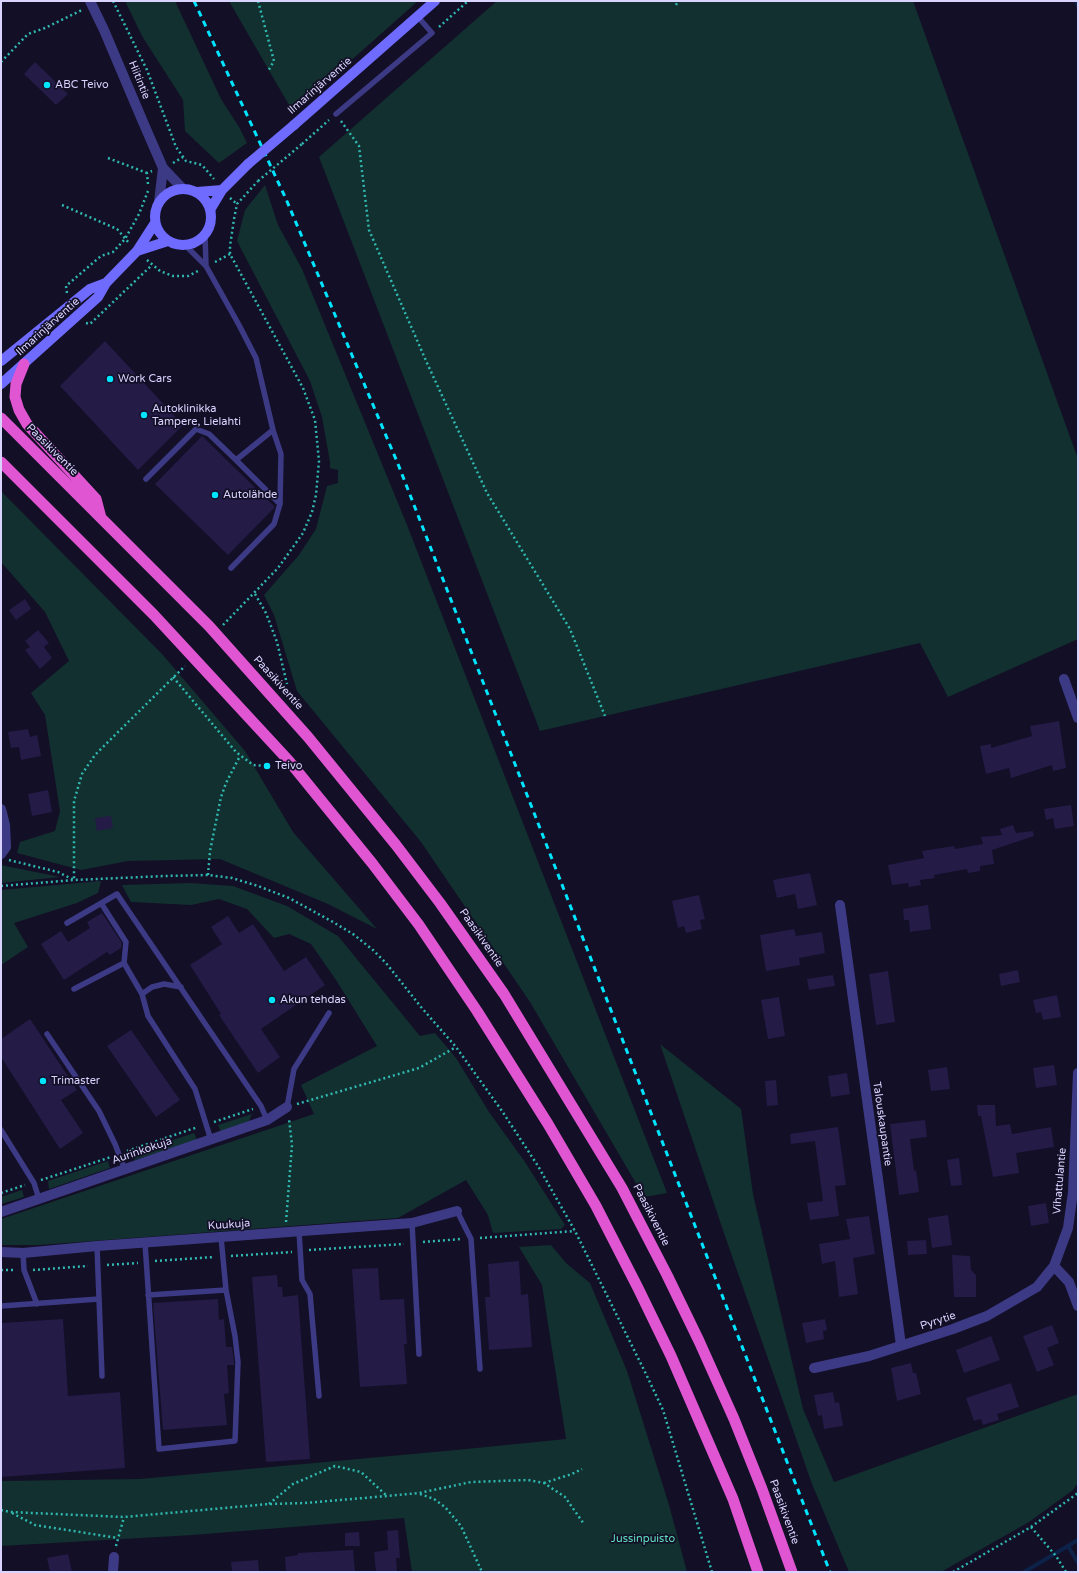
<!DOCTYPE html>
<html>
<head>
<meta charset="utf-8">
<style>
  body { margin:0 }
  #map { position:relative; width:1079px; height:1573px; overflow:hidden; background:#130f26; font-family:"Varela Round",sans-serif }
  canvas { display:block }
  .frame { position:absolute; inset:0; border:2px solid #d9d4ff; pointer-events:none }
</style>
</head>
<body>
<div id="map">
<canvas width="1079" height="1573"></canvas>
<div class="frame"></div>
</div>
<script>
const context = document.querySelector('canvas').getContext('2d');
context.lineJoin = 'round';
function fillPath(path, color) { context.fillStyle = color; context.fill(path, 'evenodd'); }
const toPath = rows => new Path2D(rows.map(r => 'M' + r).join(''));
function stroke(path, color, width, dash) { context.strokeStyle = color; context.lineWidth = width; context.lineCap = dash ? 'butt' : 'round'; context.setLineDash(dash || []); context.stroke(path); }
function label(font, color, halo, rows, align = 'center') {
  context.font = font + ' "Varela Round",sans-serif'; context.lineWidth = 3.5; context.setLineDash([]); context.textBaseline = 'middle'; context.strokeStyle = halo; context.fillStyle = color; for (const [text, x, y, turn = 0] of rows) {
    context.save(); context.translate(x, y); context.rotate((+turn || 0) * Math.PI / 180); context.textAlign = isNaN(turn) ? turn : align; if (halo) context.strokeText(text, 0, 0); context.fillText(text, 0, 0); context.restore();
  }
}
fillPath(toPath([
  [125,1,175,1,221,99,239,127,247,143,219,163,185,131,183,100,142,36],
  [229,1,418,1,293,112],
  [497,1,913,1,1078,459,1078,639,948,697,920,643,540,731,319,157],
  [265,185,278,225,302,269,407,525,667,1193,644,1197,530,1002,421,842,297,691,274,615,264,595,299,555,316,529,327,486,338,483,338,470,330,468,330,462,322,417,310,381,237,241,245,210],
  [1,491,162,654,245,751,293,832,377,929,328,904,220,859,128,861,81,870,17,853,20,842,55,831,60,811,45,715,31,693,69,661,45,612,1,562],
  [1,865,60,877,1,883],
  [101,881,98,893,77,903,14,923,28,947,1,965,1,890],
  [190,883,233,886,287,906,338,936,420,1036,435,1033,456,1058,489,1112,525,1162,565,1225,561,1229,493,1233,488,1215,466,1180,398,1218,39,1245,1,1245,1,1219,314,1114,301,1085,377,1046,336,980,311,944,289,934,274,938,247,909,219,899,191,905,131,902,122,885],
  [660,1044,741,1109,753,1194,803,1409,834,1482,1078,1394,1078,1483,1073,1490,1029,1522,941,1572,849,1572,812,1484,726,1239],
  [252,1114,249,1121,242,1125,221,1132,218,1125],
  [194,1133,197,1140,135,1160,133,1156,133,1153],
  [108,1161,110,1168,49,1189,48,1181],
  [22,1190,24,1197,1,1204,1,1197],
  [551,1245,566,1263,590,1283,627,1371,669,1505,687,1572,412,1572,404,1518,193,1535,1,1546,1,1481,140,1479,456,1450,566,1439,542,1285,519,1247]
]), '#12302f');
stroke(toPath([
  [1076,1,1078,6],
  [1068,1546,1078,1563],
  [1024,1572,1078,1540]
]), '#0c2248', 4);
fillPath(toPath([
  [35,62,68,94,56,105,24,74],
  [105,341,183,425,138,470,60,386],
  [202,436,275,507,228,555,155,484],
  [25,599,31,609,16,620,9,610],
  [38,630,49,643,44,647,52,658,40,669,25,650,30,647,25,641],
  [1059,721,1066,768,1053,771,1052,765,1011,778,1009,768,986,774,980,746,991,744,991,748,1032,736,1030,726],
  [28,729,30,737,37,735,41,756,21,760,19,747,11,748,8,732],
  [48,790,52,812,32,816,28,794],
  [1071,805,1074,826,1055,829,1053,818,1046,820,1044,809],
  [111,816,113,828,97,831,95,818],
  [1013,825,1016,833,1033,831,1034,836,992,850,994,864,980,866,980,871,968,873,967,869,934,875,935,878,920,880,921,885,909,887,908,883,892,885,888,865,924,858,922,851,954,846,955,849,983,844,981,837,1002,835,1000,829],
  [810,873,817,905,798,909,795,894,777,898,773,880],
  [699,895,705,919,700,920,702,929,686,933,684,926,678,928,672,901],
  [928,905,931,929,910,932,909,920,904,920,903,909],
  [102,913,122,943,121,948,110,955,107,952,64,980,41,944,61,931,68,942,90,928,87,922],
  [228,916,239,933,253,924,284,971,306,957,325,985,261,1029,280,1057,258,1073,219,1015,221,1014,190,965,222,944,211,927],
  [794,929,796,936,822,932,825,953,799,958,800,965,766,971,760,935],
  [1018,970,1020,982,1001,986,999,974],
  [888,971,895,1022,876,1025,869,974],
  [833,975,835,986,809,990,807,979],
  [1057,995,1061,1017,1043,1020,1041,1012,1036,1013,1033,1000],
  [779,997,785,1036,768,1039,761,1000],
  [30,1019,77,1090,61,1100,83,1133,60,1149,1,1057,1,1039],
  [131,1030,180,1100,156,1117,107,1046],
  [1054,1065,1057,1085,1036,1088,1033,1068],
  [947,1067,950,1089,931,1091,928,1070],
  [847,1073,850,1094,831,1097,828,1076],
  [776,1080,778,1105,767,1106,765,1081],
  [977,1105,995,1105,996,1126,1010,1124,1012,1134,1051,1127,1054,1147,1016,1153,1019,1173,993,1177,981,1116,978,1116],
  [925,1120,927,1137,910,1139,914,1171,916,1170,919,1192,899,1195,890,1124],
  [838,1127,846,1185,835,1186,839,1216,810,1220,807,1203,823,1201,815,1141,791,1144,790,1134],
  [959,1158,962,1185,951,1186,947,1160],
  [1046,1203,1049,1223,1031,1226,1028,1206],
  [948,1215,952,1245,932,1248,928,1218],
  [869,1216,875,1254,853,1258,858,1294,839,1297,835,1261,822,1264,819,1244,850,1239,846,1219],
  [926,1240,927,1254,908,1255,907,1241],
  [952,1255,970,1256,971,1270,976,1275,976,1297,954,1297],
  [519,1261,521,1295,528,1294,532,1347,489,1350,485,1297,490,1297,488,1264],
  [378,1268,380,1300,404,1299,407,1344,404,1344,407,1384,360,1387,352,1269],
  [277,1275,278,1287,282,1287,283,1297,298,1295,310,1459,266,1462,252,1277],
  [218,1299,219,1320,224,1319,226,1347,232,1347,234,1362,234,1365,227,1365,229,1393,224,1394,227,1425,163,1430,153,1303],
  [63,1319,68,1396,120,1392,125,1468,1,1477,1,1323],
  [825,1319,827,1330,823,1331,824,1339,806,1343,802,1323],
  [1052,1325,1059,1343,1047,1348,1054,1365,1037,1372,1023,1336],
  [991,1336,1000,1360,964,1373,956,1350],
  [911,1363,913,1373,916,1373,921,1394,897,1401,891,1368],
  [1011,1383,1019,1407,997,1414,999,1420,983,1425,981,1419,974,1421,966,1398],
  [833,1392,835,1403,839,1402,843,1426,824,1429,822,1415,818,1416,814,1395],
  [398,1530,400,1558,396,1558,397,1572,376,1572,374,1552,388,1550,387,1531],
  [359,1532,360,1546,345,1546,345,1533],
  [353,1550,355,1572,286,1572,285,1557,298,1555,298,1553],
  [68,1554,72,1572,50,1572,47,1558],
  [258,1560,259,1572,232,1572,231,1562]
]), '#241b47');
stroke(toPath([
  [113,1,147,70,176,147,186,161,202,165,214,179],
  [258,1,274,61,268,71],
  [676,5,678,1],
  [439,27,468,1],
  [1,62,28,34,45,28,82,10],
  [341,121,359,146,369,230,427,363,487,493,570,629,605,716],
  [302,144,329,120],
  [108,158,147,173],
  [173,163,183,157],
  [148,184,147,173,152,171],
  [230,198,237,204],
  [62,205,117,229,129,243],
  [147,260,160,271,173,276,188,276,198,271],
  [215,262,230,254],
  [67,293,66,286,101,256,113,252,125,239,139,214,148,191],
  [86,323,90,324,152,265],
  [255,594,266,613,277,642,287,684],
  [223,625,278,568,303,533,312,512,316,495,319,461,315,420,303,388,230,254,230,246,234,219,237,204,258,181],
  [173,677,236,752,253,765,267,766],
  [9,860,58,872,74,880,74,801,82,774,95,755,115,735,185,666],
  [208,875,210,851,221,797,226,783,240,756],
  [1,886,74,880,165,876,208,875,232,878,258,886,289,898,333,922,353,934,373,950,386,963,421,1007,456,1047,502,1111,538,1166,575,1231,646,1374,663,1410,712,1572],
  [297,1104,419,1068,456,1047],
  [214,1122,253,1109],
  [127,1151,198,1127],
  [41,1180,111,1157],
  [1,1193,25,1185],
  [286,1222,292,1145,289,1119],
  [480,1238,575,1231],
  [423,1242,461,1239],
  [309,1250,404,1244],
  [231,1256,292,1252],
  [155,1261,214,1257],
  [107,1265,138,1263],
  [1,1270,14,1270],
  [33,1270,88,1266],
  [544,1483,572,1474,582,1469],
  [420,1494,434,1499,445,1507,461,1526,482,1572],
  [269,1504,293,1484,335,1466,361,1472,387,1496],
  [1,1510,10,1512,124,1517,269,1504,305,1503,387,1496,419,1493,471,1482,528,1480,544,1483,565,1497,584,1524],
  [12,1513,35,1525,118,1538],
  [1031,1527,1056,1556,1066,1572],
  [116,1546,124,1517],
  [953,1572,1031,1527,1078,1493]
]), '#2fb8b0', 2.5, [2, 3]);
stroke(toPath([
  [336,114,432,33,418,17],
  [205,234,206,266],
  [185,245,206,266,239,325,256,358,273,430,281,454,280,504,274,524,231,568],
  [236,460,280,504],
  [146,479,196,429,209,434,236,460,273,430],
  [101,903,126,942,124,963,142,994,148,1016,195,1089,211,1140],
  [67,923,117,894,261,1106,267,1120],
  [74,989,124,963],
  [142,994,152,987,164,984,181,987],
  [47,1034,99,1111,115,1144,125,1170],
  [287,1107,294,1069,329,1013],
  [1,1130,34,1183,39,1199],
  [457,1211,471,1239,480,1369],
  [412,1223,419,1354],
  [299,1231,302,1280,310,1294,319,1396],
  [145,1243,159,1449,235,1441,238,1362,235,1336,226,1290,221,1237],
  [97,1246,102,1376],
  [23,1253,24,1270,37,1304],
  [148,1295,226,1290],
  [1,1306,99,1299]
]), '#3d3a85', 5.5);
stroke(toPath([
  [90,1,104,30,143,122,163,168,183,189],
  [159,202,163,168],
  [1064,679,1078,718],
  [1,809,5,825,6,847,1,854],
  [840,905,901,1345],
  [1078,1073,1073,1192,1068,1228,1054,1266,1069,1282,1078,1306],
  [1,1212,267,1120,287,1107],
  [1,1252,23,1253,97,1246,412,1223,457,1211],
  [814,1368,869,1356,953,1329,987,1316,1037,1287,1054,1266],
  [113,1572,114,1557]
]), '#3d3a85', 10);
stroke(toPath([
  [294,125,435,1],
  '155 217a28 28 0 1 1 56 0a28 28 0 1 1-56 0Z',
  [197,192,222,190],
  [210,210,222,190,248,164],
  [137,251,168,241],
  [1,361,90,289,106,283],
  [1,384,98,297,106,283,137,251,155,223]
]), '#6f6bff', 10);
stroke(toPath([
  [24,364,16,384,15,397,19,410,27,424,96,499,101,518],
  [1,418,209,626,308,737,396,845,440,903,504,994,622,1188,667,1275,699,1341,734,1419,762,1489,792,1572],
  [1,462,154,615,289,761,372,863,419,925,477,1011,548,1124,596,1206,638,1288,671,1356,733,1499,758,1572]
]), '#e055d1', 11);
stroke(toPath([
  [194,1,286,199,398,464,830,1572]
]), '#00e5ff', 3, [6, 5]);
stroke(toPath([
  [258,181,302,144]
]), '#2fb8b0', 2.5, [2, 3]);
stroke(toPath([
  [248,164,294,125]
]), '#6f6bff', 10);
for (const [x, y, r, color] of [
  [47,85,4,"#00e5ff"],
  [110,379,4,"#00e5ff"],
  [144,415,4,"#00e5ff"],
  [215,495,4,"#00e5ff"],
  [267,766,4,"#00e5ff"],
  [272,1000,4,"#00e5ff"],
  [43,1081,4,"#00e5ff"]
]) { const dot = new Path2D(); dot.arc(x, y, r, 0, 2 * Math.PI); context.fillStyle = color; context.fill(dot); stroke(dot, '#130f26', 1.5); }
label('11px', '#d9d4ff', '#130f26', [
  ["Hiitintie",139,80,68],
  ["Ilmarinjärventie",320,86,-41],
  ["Ilmarinjärventie",48,327,-42],
  ["Paasikiventie",52,450,45],
  ["Paasikiventie",278,683,48],
  ["Paasikiventie",481,938,55],
  ["Talouskaupantie",882,1124,82],
  ["Aurinkokuja",142,1151,-19],
  ["Vihattulantie",1060,1181,-85],
  ["Paasikiventie",651,1215,63],
  ["Kuukuja",229,1225,-4],
  ["Pyrytie",938,1321,-18],
  ["Paasikiventie",784,1512,70]
]);
label('11px', '#d9d4ff', '#130f26', [
  ["ABC Teivo",55,85],
  ["Work Cars",118,379],
  ["Autoklinikka",152,409],
  ["Tampere, Lielahti",152,422],
  ["Autolähde",223,495],
  ["Teivo",275,766],
  ["Akun tehdas",280,1000],
  ["Trimaster",51,1081]
], 'left');
label('11px', '#5fe0c0', '#130f26', [
  ["Jussinpuisto",643,1539]
]);
</script>
</body>
</html>
